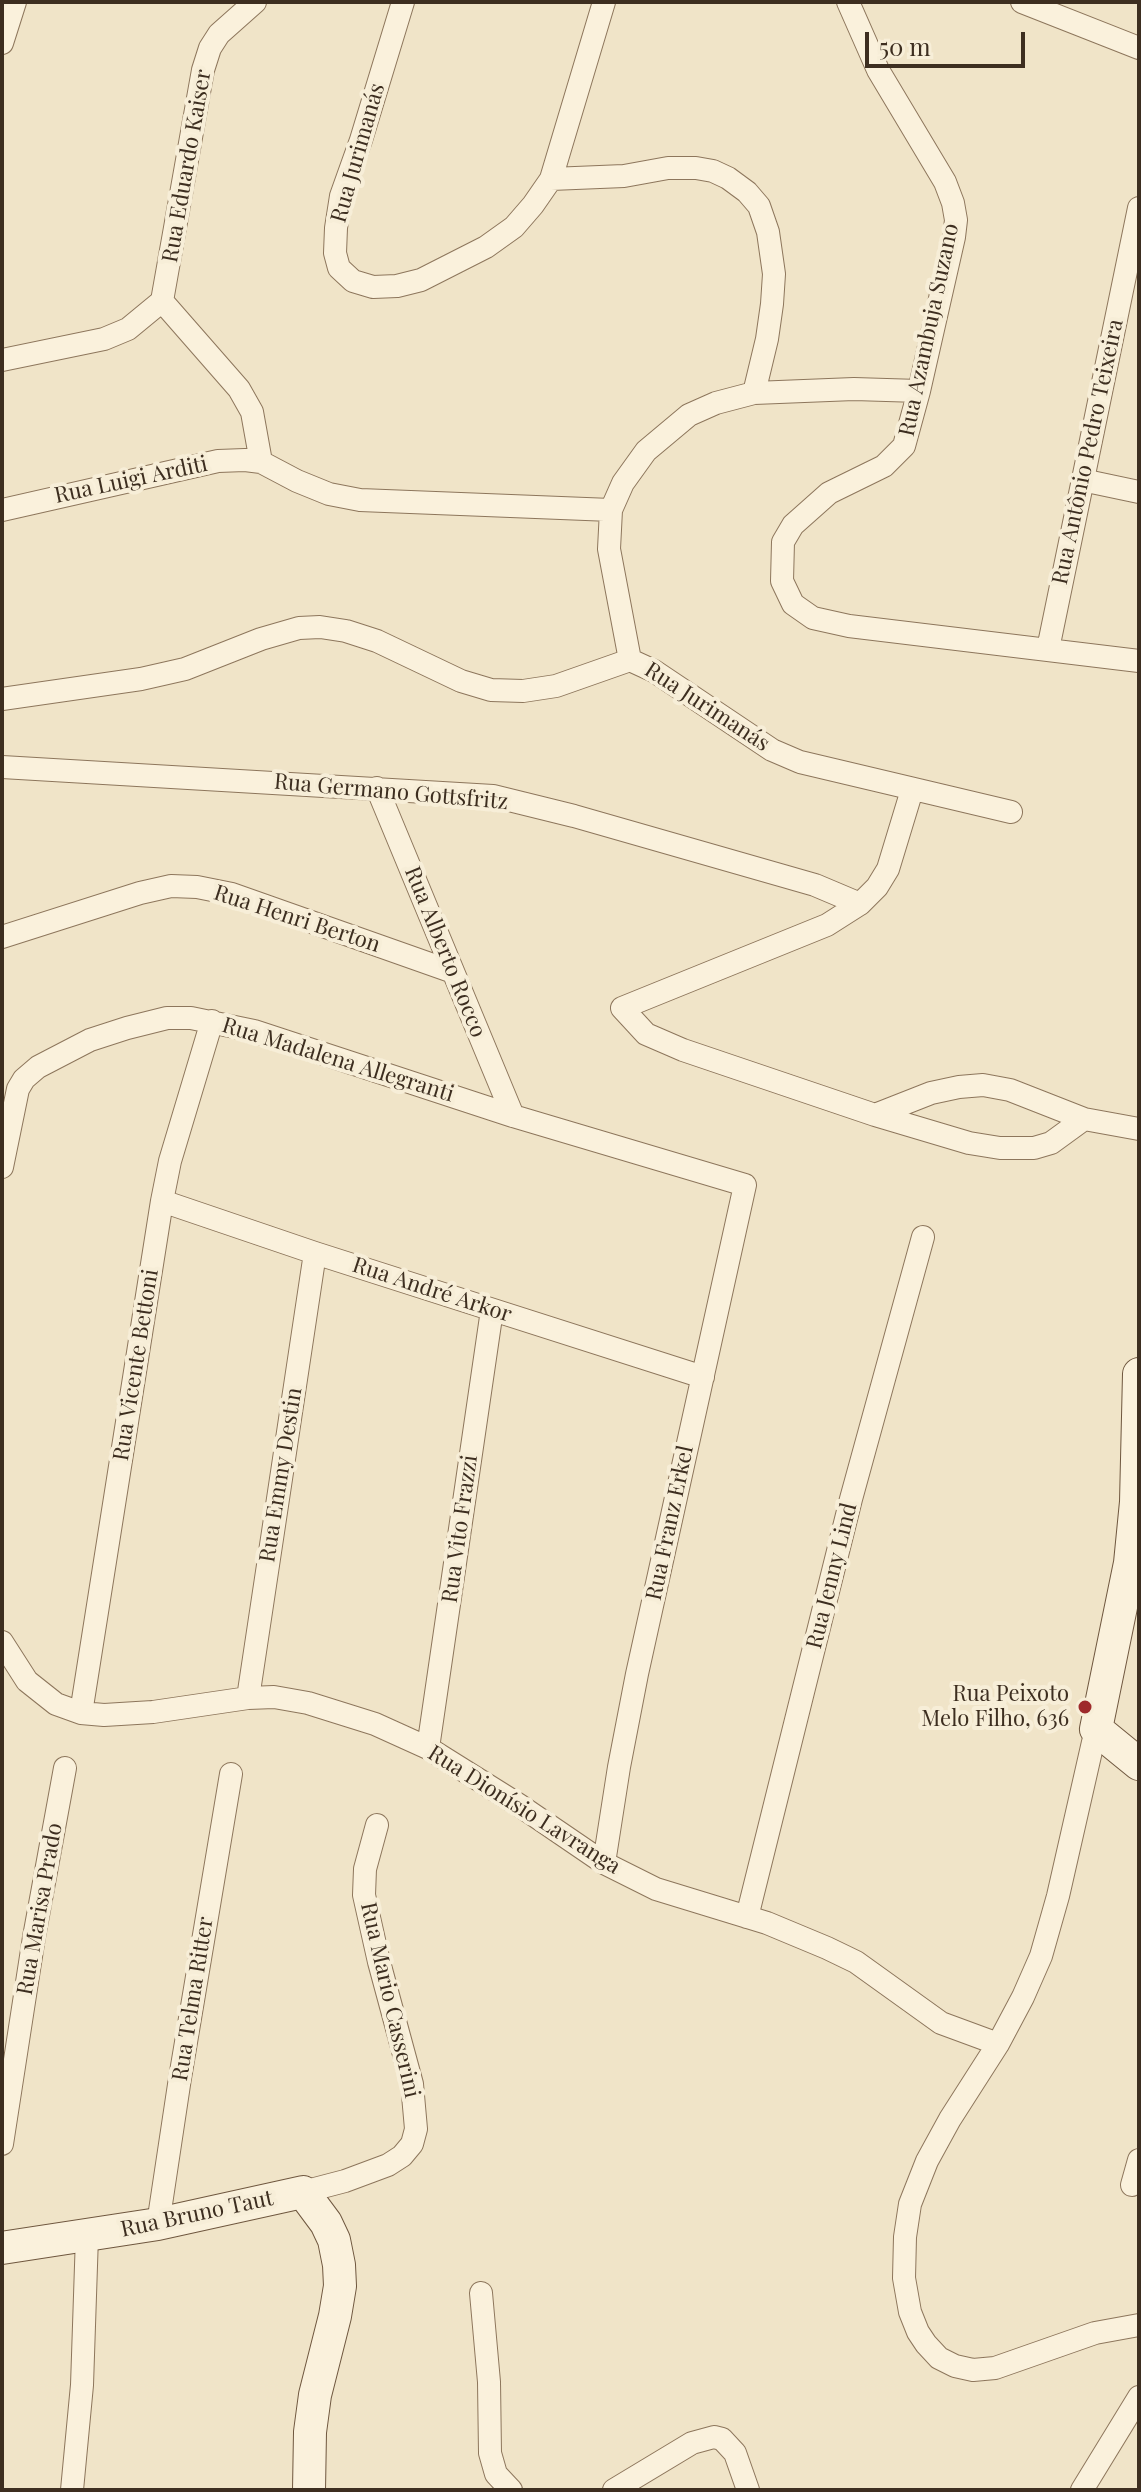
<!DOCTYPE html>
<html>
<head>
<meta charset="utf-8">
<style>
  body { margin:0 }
  #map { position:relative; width:1141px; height:2492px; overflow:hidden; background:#f0e4c8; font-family:"Playfair Display",serif }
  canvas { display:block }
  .frame { position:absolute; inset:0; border:4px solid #3d2e20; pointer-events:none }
  .scale { position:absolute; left:865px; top:32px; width:160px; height:36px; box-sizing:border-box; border:4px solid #3d2e20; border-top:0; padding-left:10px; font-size:24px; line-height:28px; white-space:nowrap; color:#3d2e20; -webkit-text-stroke:6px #f7eed8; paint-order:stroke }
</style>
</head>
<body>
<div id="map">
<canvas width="1141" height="2492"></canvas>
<div class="frame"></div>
<div class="scale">50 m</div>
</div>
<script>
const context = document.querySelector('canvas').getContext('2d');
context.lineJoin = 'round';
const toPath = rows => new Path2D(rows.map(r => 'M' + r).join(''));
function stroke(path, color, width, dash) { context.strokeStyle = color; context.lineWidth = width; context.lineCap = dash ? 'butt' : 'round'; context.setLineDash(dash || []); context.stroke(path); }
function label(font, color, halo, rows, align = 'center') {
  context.font = font + ' "Playfair Display",serif'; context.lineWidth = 8; context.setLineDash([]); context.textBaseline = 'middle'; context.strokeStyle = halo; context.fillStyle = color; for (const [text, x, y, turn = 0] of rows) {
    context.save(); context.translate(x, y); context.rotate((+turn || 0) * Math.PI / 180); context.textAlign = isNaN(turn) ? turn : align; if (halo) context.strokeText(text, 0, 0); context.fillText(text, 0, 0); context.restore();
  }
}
const street = toPath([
  [403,2,361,140,341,196,336,228,335,253,339,268,353,281,373,287,397,286,421,280,486,247,514,227,533,205,551,179,624,176,668,168,696,168,713,171,728,178,747,192,759,206,768,232,774,274,772,304,767,339,754,393,716,403,689,415,646,451,623,483,611,510,609,549,630,660,654,671,772,750,800,762,1011,812],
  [848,2,878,70,945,182,953,203,956,220,954,237,919,391,904,446,884,466,829,493,793,525,783,542,782,581,793,604,813,618,849,626,1139,661],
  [1022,2,1139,48],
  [2,43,15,2],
  [551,179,604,2],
  [162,301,203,70,210,48,219,34,255,2],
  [2,360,104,339,128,329,162,301,239,389,252,412,261,462,297,481,329,494,360,500,611,510],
  [754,393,854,389,919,391],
  [1082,480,1139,492],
  [2,510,218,461,245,460,261,462],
  [1048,649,1139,208],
  [2,699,141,679,185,669,261,639,299,628,320,627,346,631,377,641,461,681,491,690,523,691,556,686,630,660],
  [2,767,493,796,574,816,815,885,860,904,827,925,622,1008,646,1034,683,1050,875,1115,969,1143,1000,1148,1034,1148,1051,1143,1084,1119],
  [377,788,513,1116],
  [860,904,877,887,888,869,912,790],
  [2,937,140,893,171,886,197,887,232,894,453,972],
  [875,1115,931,1093,959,1087,983,1085,1010,1090,1084,1119,1139,1129],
  [2,1167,18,1089,24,1079,38,1067,90,1040,127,1028,167,1018,191,1018,254,1031,513,1116,745,1185,637,1674,619,1767,604,1863],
  [162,1201,315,1253,703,1377],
  [2,1642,27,1681,56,1704,81,1713,104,1715,153,1712,248,1698,274,1697,308,1703,375,1724,428,1748,519,1805,604,1863,656,1889,767,1923,827,1948,856,1962,941,2023,998,2044],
  [248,1698,315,1253],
  [81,1713,162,1201,170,1161,212,1021],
  [1096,1729,1058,1896,1041,1956,1023,1997,998,2044,950,2119,927,2161,910,2204,905,2237,904,2278,910,2312,918,2332,926,2344,939,2358,955,2366,973,2370,995,2368,1095,2333,1139,2325],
  [428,1748,492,1310],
  [747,1917,851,1499,923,1237],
  [2,2144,34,1937,65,1768],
  [1132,2185,1139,2160],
  [303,2192,345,2181,388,2165,402,2156,412,2144,416,2129,412,2084,379,1962,364,1895,365,1869,377,1825],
  [158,2224,180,2078,231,1774],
  [481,2293,489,2382,490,2453,496,2474,511,2490],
  [72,2490,82,2385,87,2236],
  [614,2490,692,2443,714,2437,722,2439,735,2453,748,2490],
  [1082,2490,1139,2397]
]);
const secondary = toPath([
  [1139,1374,1136,1502,1130,1563,1096,1729,1139,1764],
  [2,2248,158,2224,303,2192,326,2223,334,2240,339,2265,340,2286,335,2316,315,2395,310,2432,309,2490]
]);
stroke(street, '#8d765c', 24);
stroke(secondary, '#6f573f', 34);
stroke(street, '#faf1dc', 22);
stroke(secondary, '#faf1dc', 32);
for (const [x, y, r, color] of [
  [1085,1707,8,"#9e2a2b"]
]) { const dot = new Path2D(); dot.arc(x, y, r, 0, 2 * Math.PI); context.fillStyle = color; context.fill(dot); stroke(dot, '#f7eed8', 3); }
label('22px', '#3d2e20', '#f7eed8', [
  ["Rua Jurimanás",358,153,-74],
  ["Rua Eduardo Kaiser",187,166,-80],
  ["Rua Azambuja Suzano",929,330,-78],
  ["Rua Antônio Pedro Teixeira",1088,452,-78],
  ["Rua Luigi Arditi",131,480,-12],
  ["Rua Jurimanás",707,707,33],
  ["Rua Germano Gottsfritz",391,792,5],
  ["Rua Henri Berton",297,919,18],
  ["Rua Alberto Rocco",445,952,68],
  ["Rua Madalena Allegranti",338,1060,17],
  ["Rua André Arkor",432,1290,18],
  ["Rua Vicente Bettoni",136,1365,-81],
  ["Rua Emmy Destin",281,1475,-81],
  ["Rua Franz Erkel",670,1523,-78],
  ["Rua Vito Frazzi",460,1529,-82],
  ["Rua Jenny Lind",832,1576,-76],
  ["Rua Dionísio Lavranga",524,1810,32],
  ["Rua Marisa Prado",40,1909,-80],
  ["Rua Telma Ritter",193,1999,-81],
  ["Rua Mario Casserini",390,2000,77],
  ["Rua Bruno Taut",197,2214,-12]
]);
label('22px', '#3d2e20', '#f7eed8', [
  ["Rua Peixoto",1069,1694],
  ["Melo Filho, 636",1069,1719]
], 'right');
</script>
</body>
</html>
